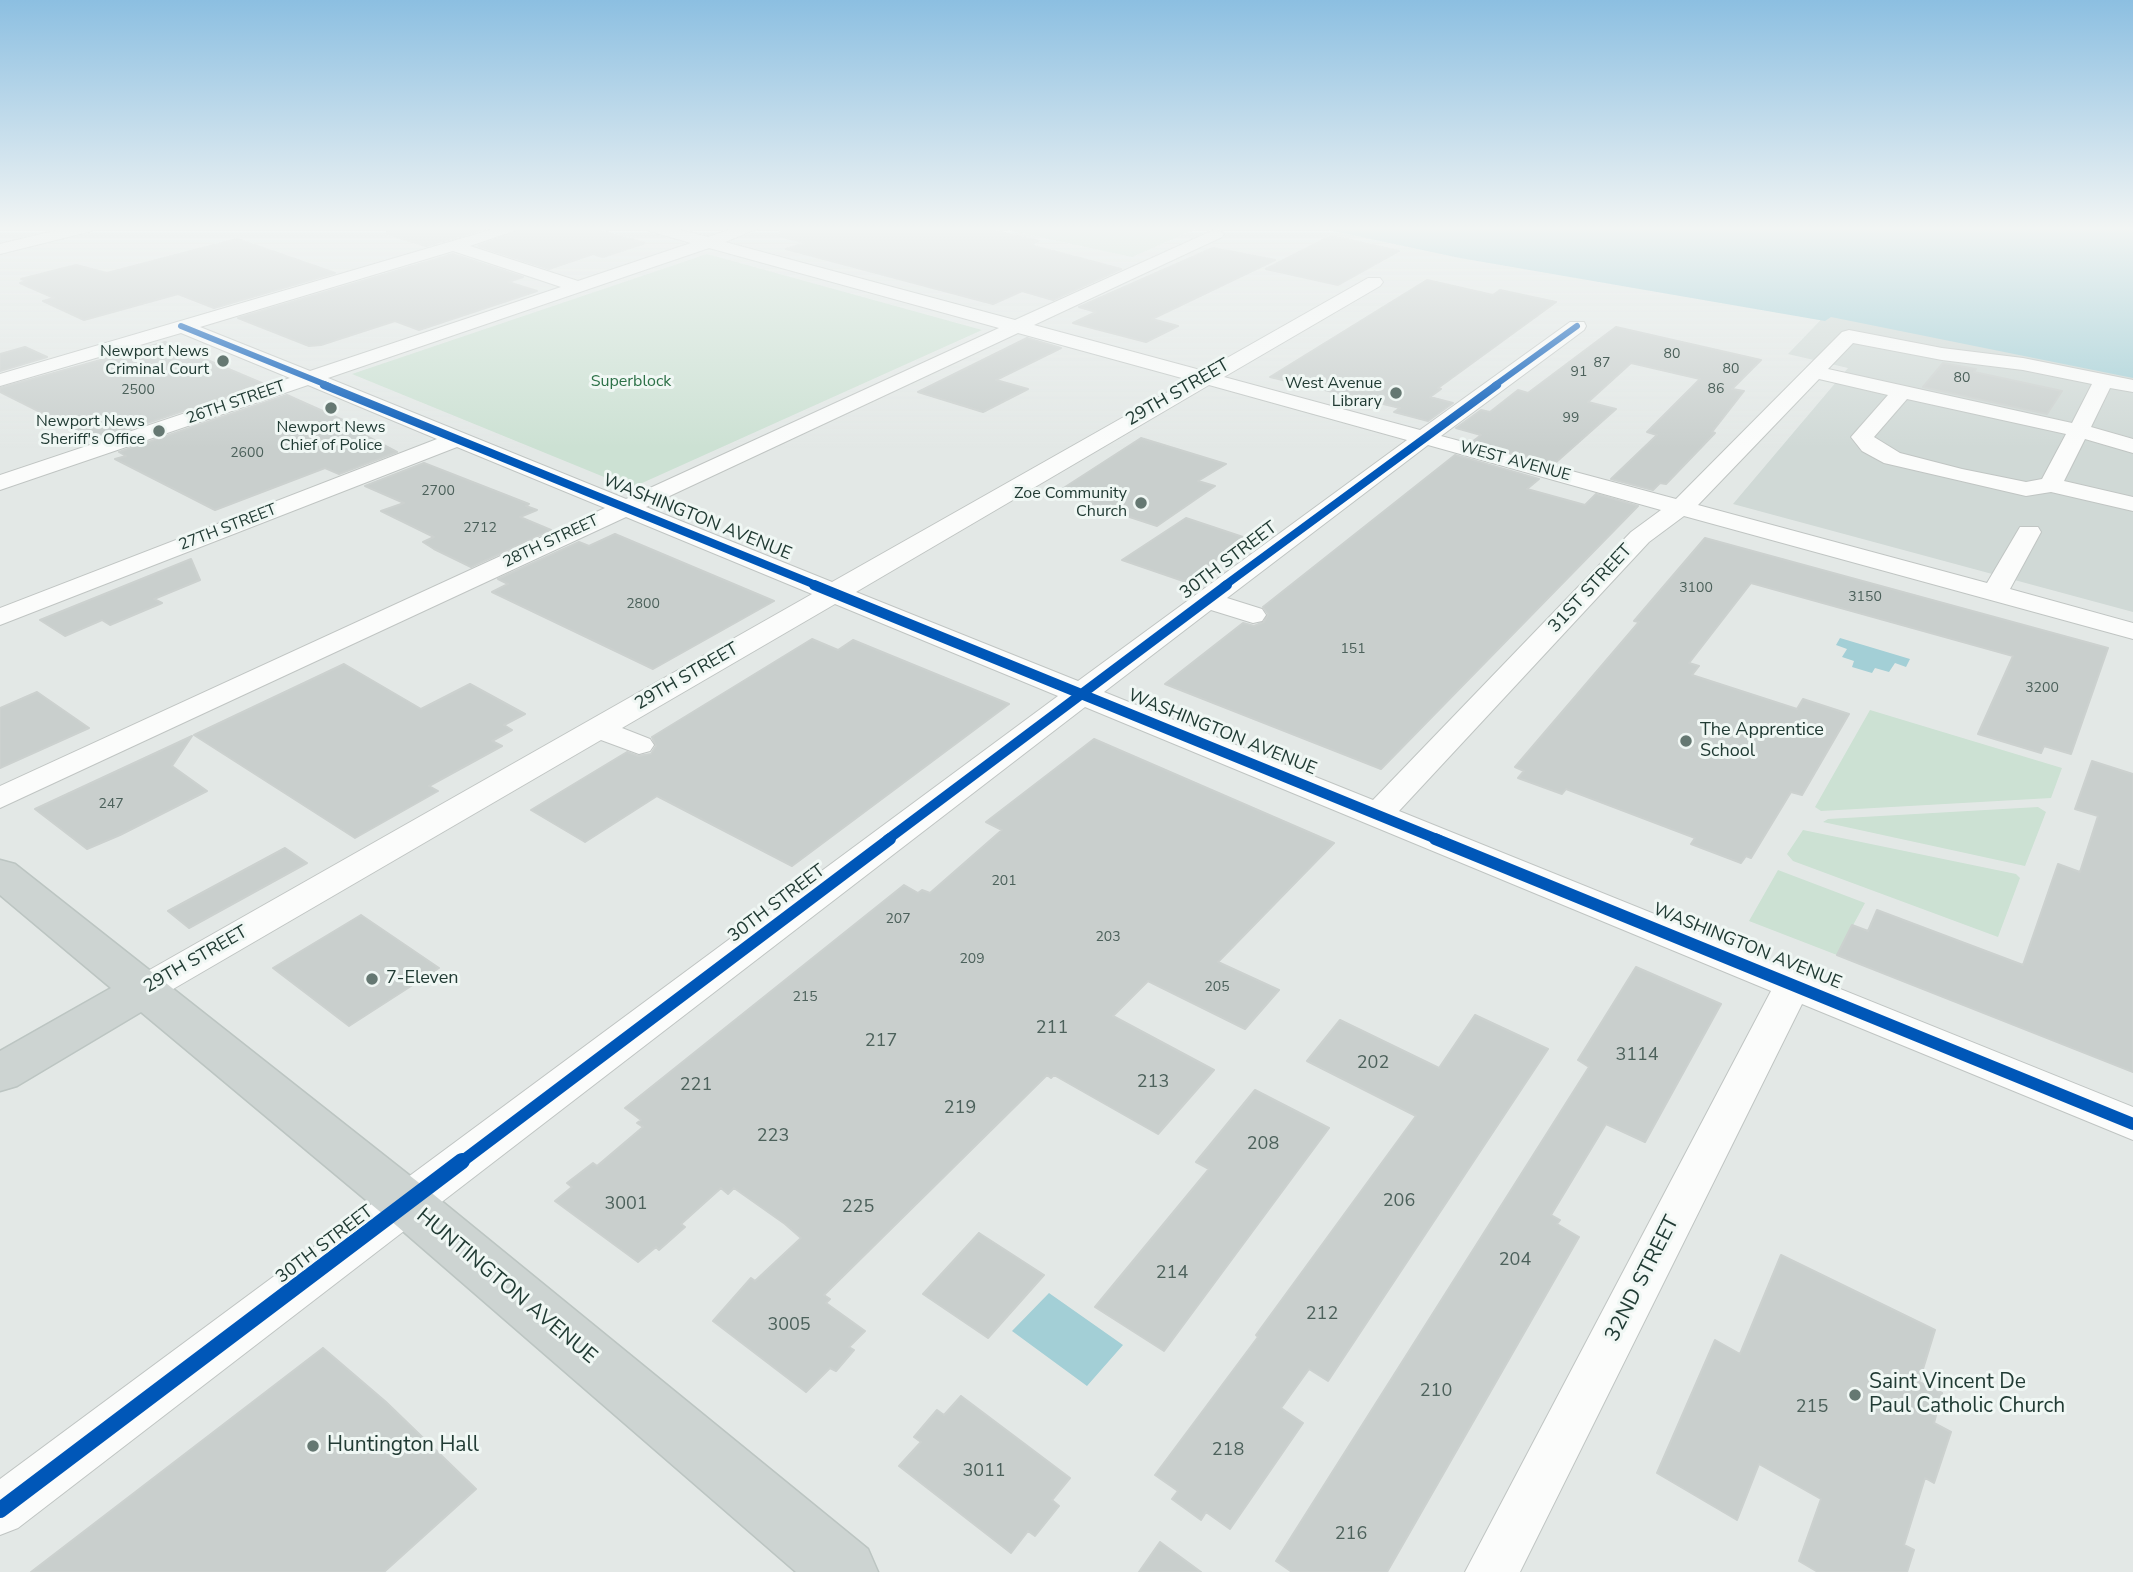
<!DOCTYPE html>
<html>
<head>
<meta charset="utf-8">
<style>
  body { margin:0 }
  canvas { display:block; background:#e3e8e6 }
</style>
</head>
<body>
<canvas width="2133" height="1572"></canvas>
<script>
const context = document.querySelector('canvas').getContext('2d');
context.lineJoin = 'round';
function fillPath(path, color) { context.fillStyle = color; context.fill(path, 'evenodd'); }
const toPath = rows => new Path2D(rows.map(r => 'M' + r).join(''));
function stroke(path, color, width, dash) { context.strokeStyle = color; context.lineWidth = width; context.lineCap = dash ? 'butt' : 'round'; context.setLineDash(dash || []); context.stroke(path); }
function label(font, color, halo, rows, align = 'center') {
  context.font = font + ' "Nunito Sans",sans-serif'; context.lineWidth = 6; context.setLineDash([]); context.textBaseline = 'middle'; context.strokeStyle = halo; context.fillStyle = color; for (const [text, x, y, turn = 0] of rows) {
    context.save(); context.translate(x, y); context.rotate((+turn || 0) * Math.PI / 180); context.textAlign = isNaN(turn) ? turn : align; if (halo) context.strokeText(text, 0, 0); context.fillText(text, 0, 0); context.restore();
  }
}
fillPath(toPath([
  [1909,228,2133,228,2133,612,1733,504,1848,368,1788,354]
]), '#d0d9d6');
fillPath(toPath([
  [999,228,1198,228,1132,257],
  [707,254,982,330,631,488,352,374],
  [1870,710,2062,768,2051,798,1821,811,1815,807],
  [2038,807,2046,812,2025,866,1823,822,1828,819],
  [1803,830,2016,874,2020,878,1998,937,1793,861,1787,854],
  [1778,870,1865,903,1837,955,1749,921]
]), '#cce1d3');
fillPath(toPath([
  [1319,228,2133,228,2133,378,1831,317,1825,321,1460,258],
  [1840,638,1910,659,1906,667,1895,663,1889,672,1875,668,1872,673,1852,667,1854,661,1842,657,1847,649,1836,645],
  [1049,1293,1123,1345,1087,1386,1012,1331]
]), '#a3cfd6');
const building = toPath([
  [388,228,488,228,426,246,387,234,388,228],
  [525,228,590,228,645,243,603,257,593,254,549,269,478,246,525,228],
  [781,228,982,228,1039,241,1030,245,1121,269,1053,300,1022,291,993,304,786,249,805,243,780,236,781,228],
  [1331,236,1399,251,1338,285,1266,269,1331,236],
  [237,239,335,273,214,308,178,294,84,320,43,301,54,298,20,283,27,281,21,279,76,265,107,273,237,239],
  [1213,248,1275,260,1152,319,1178,326,1146,342,1073,323,1096,312,1079,307,1213,248],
  [453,254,523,277,508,282,537,291,419,330,395,321,321,345,309,346,238,318,453,254],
  [1427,280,1493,295,1500,290,1556,302,1438,388,1441,389,1430,397,1453,403,1428,421,1394,412,1400,408,1270,377,1427,280],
  [1616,327,1761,360,1732,389,1744,391,1712,432,1715,433,1666,484,1660,483,1653,490,1611,479,1657,435,1647,432,1700,379,1631,363,1588,402,1616,409,1554,464,1472,442,1481,435,1456,428,1481,410,1490,412,1518,390,1528,393,1616,327],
  [1027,338,1061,348,996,380,1028,389,983,412,918,392,1027,338],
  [165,342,264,384,96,440,0,392,0,388,165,342],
  [25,347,47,357,0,371,0,354,25,347],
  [1943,363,1976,369,1974,372,2062,391,2047,414,1923,387,1943,363],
  [287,395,363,429,357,431,397,452,339,474,325,468,215,510,115,459,126,456,119,452,287,395],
  [1141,438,1226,464,1198,481,1215,486,1157,526,1090,504,1093,502,1076,497,1080,494,1062,489,1141,438],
  [1455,455,1539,479,1527,489,1585,505,1596,494,1638,506,1381,769,1165,684,1243,623,1254,626,1264,622,1268,614,1263,607,1455,455],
  [424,463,529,504,526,506,537,510,520,517,551,530,471,567,434,549,423,542,434,537,381,511,404,503,365,486,424,463],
  [1186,518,1246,538,1186,582,1122,560,1186,518],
  [615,534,774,601,653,669,492,592,508,584,498,579,579,542,589,546,615,534],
  [1705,538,2108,648,2071,754,2044,746,2041,753,1978,734,2013,656,1751,583,1689,663,1699,666,1692,675,1797,709,1803,699,1849,714,1802,795,1791,792,1751,858,1746,856,1741,863,1691,844,1695,838,1566,789,1562,794,1518,778,1524,771,1515,767,1639,622,1634,621,1705,538],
  [191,559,200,580,154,599,162,603,110,625,102,620,65,636,40,620,191,559],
  [812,639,838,650,853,640,1009,704,792,866,657,796,585,842,531,810,627,752,638,756,651,754,656,746,652,737,812,639],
  [344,664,421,709,470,684,525,714,504,725,512,730,492,741,502,746,429,786,438,791,355,838,194,735,344,664],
  [37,692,89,728,0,768,0,708,37,692],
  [192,736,172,766,207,791,120,835,87,849,35,809,192,736],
  [1094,739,1334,843,1218,962,1279,990,1245,1029,1148,981,1113,1016,1214,1070,1158,1134,1054,1075,1051,1078,1047,1075,824,1295,830,1299,826,1303,865,1331,849,1347,854,1350,836,1371,830,1368,806,1392,713,1321,751,1278,755,1281,801,1238,785,1224,734,1188,728,1194,721,1188,681,1224,685,1227,659,1250,656,1247,638,1262,555,1201,572,1187,567,1183,593,1163,597,1166,643,1127,637,1123,641,1120,625,1108,904,885,918,893,922,890,930,893,1002,830,986,822,1094,739],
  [2092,761,2133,774,2133,1072,1837,955,1852,925,1868,931,1877,910,2023,965,2058,864,2080,872,2098,816,2075,809,2092,761],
  [285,848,307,863,189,928,168,911,285,848],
  [361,915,439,968,349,1026,273,968,361,915],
  [1636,967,1721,1004,1645,1142,1606,1124,1551,1215,1560,1220,1557,1224,1579,1237,1387,1572,1292,1572,1276,1561,1589,1067,1578,1060,1636,967],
  [1475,1015,1548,1049,1328,1381,1309,1369,1281,1408,1303,1423,1230,1529,1206,1512,1201,1520,1172,1499,1178,1491,1155,1475,1258,1337,1256,1335,1416,1116,1307,1061,1340,1020,1439,1068,1475,1015],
  [1255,1090,1329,1128,1164,1351,1095,1307,1209,1169,1196,1162,1255,1090],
  [979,1233,1044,1275,988,1338,923,1294,979,1233],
  [1781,1255,1935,1330,1919,1382,1942,1393,1934,1423,1951,1432,1934,1483,1925,1478,1904,1545,1914,1550,1907,1572,1818,1572,1799,1561,1821,1499,1759,1464,1737,1520,1657,1473,1715,1340,1740,1354,1781,1255],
  [323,1348,386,1402,476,1489,384,1572,31,1572,323,1348],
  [961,1396,1070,1478,1052,1500,1059,1506,1035,1536,1028,1531,1011,1553,899,1466,921,1442,914,1437,937,1410,944,1415,961,1396],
  [1160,1542,1201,1572,1139,1572,1160,1542]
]);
fillPath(building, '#c9cfcd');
stroke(building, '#ccd1cf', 2);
const minor = toPath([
  [66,228,94,228,92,231,0,254,0,244,66,228],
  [497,228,522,228,470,246,578,281,691,243,649,231,647,228,673,228,708,237,735,228,759,228,725,242,1015,320,1216,229,1224,234,1222,237,1034,325,1204,371,1368,278,1380,278,1383,282,1380,286,1224,377,1420,430,1570,322,1584,322,1586,326,1584,330,1441,436,1676,499,1842,332,1849,330,1942,348,2023,358,2133,380,2133,392,2110,388,2091,427,2133,439,2133,453,2085,439,2064,481,2133,497,2133,511,2051,492,2026,496,1884,463,1862,451,1851,437,1888,395,1819,379,1698,505,1987,583,2020,527,2038,527,2041,532,2010,589,2133,623,2133,639,1684,516,1649,542,1399,811,2133,1107,2133,1140,1802,1004,1520,1572,1465,1572,1771,991,1085,707,18,1528,0,1535,0,1479,1058,696,835,604,622,728,650,739,654,745,650,751,639,754,601,740,156,999,143,1003,130,999,124,990,130,981,812,594,626,517,0,808,0,786,605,508,457,447,0,625,0,608,437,439,308,385,0,490,0,475,290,378,181,333,0,386,0,374,497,228],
  [709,248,999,328,626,499,328,378,709,248],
  [453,251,561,287,310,371,200,327,453,251],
  [1018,333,1189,380,832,582,646,507,1018,333],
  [1853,343,1942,360,2023,370,2092,384,2072,423,1828,369,1853,343],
  [1209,385,1407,440,1078,681,856,592,1209,385],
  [1907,399,2066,434,2042,479,2026,482,1962,469,1900,453,1874,437,1907,399],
  [1428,445,1661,510,1631,532,1373,800,1104,692,1211,610,1253,623,1262,621,1266,615,1262,609,1227,598,1428,445]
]);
const major = toPath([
  [0,860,15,864,428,1190,868,1549,878,1572,796,1572,390,1220,141,1012,17,1086,0,1091,0,1051,111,988,0,895,0,860]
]);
stroke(minor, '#c0c5c3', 2);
stroke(major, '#bcc5c2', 3);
fillPath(minor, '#fbfcfb');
fillPath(major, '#cdd4d2');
stroke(toPath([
  [181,326,329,386],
  [1494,386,1577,326]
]), '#0057b8', 6);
stroke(toPath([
  [324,385,818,586],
  [1224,586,1497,385]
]), '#0057b8', 8);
stroke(toPath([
  [814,585,1439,840],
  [887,840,1227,585]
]), '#0057b8', 10);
stroke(toPath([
  [1435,839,2133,1124],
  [460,1163,890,839]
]), '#0057b8', 12);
stroke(toPath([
  [0,1510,462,1161]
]), '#0057b8', 16);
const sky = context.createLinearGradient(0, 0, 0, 448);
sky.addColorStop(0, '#8cbfe1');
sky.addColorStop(0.51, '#f2f5f4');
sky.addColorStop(1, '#f2f5f400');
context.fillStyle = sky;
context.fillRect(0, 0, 2133, 448);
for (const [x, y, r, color] of [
  [223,361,7,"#657872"],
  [1396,393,7,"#657872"],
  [331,408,7,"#657872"],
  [159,431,7,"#657872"],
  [1141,503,7,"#657872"],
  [1686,741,7,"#657872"],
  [372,979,7,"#657872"],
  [1855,1395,7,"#657872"],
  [313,1446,7,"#657872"]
]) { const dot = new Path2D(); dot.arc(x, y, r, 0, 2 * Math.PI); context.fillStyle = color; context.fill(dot); stroke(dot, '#f0f7f4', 2.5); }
label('14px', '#4c615b', null, [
  ["80",1672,355],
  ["87",1602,364],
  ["80",1731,370],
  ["91",1579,373],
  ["80",1962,379],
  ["86",1716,390],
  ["2500",138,391],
  ["99",1571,419],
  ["2600",247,454],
  ["2700",438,492],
  ["2712",480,529],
  ["3100",1696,589],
  ["3150",1865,598],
  ["2800",643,605],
  ["151",1353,650],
  ["3200",2042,689],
  ["247",111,805],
  ["201",1004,882],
  ["207",898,920],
  ["203",1108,938],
  ["209",972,960],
  ["205",1217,988],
  ["215",805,998]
]);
label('16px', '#213b34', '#f0f7f4', [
  ["Newport News",209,352],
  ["Criminal Court",209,370],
  ["West Avenue",1382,384],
  ["Library",1382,402],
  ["Newport News",145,422],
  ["Sheriff's Office",145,440],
  ["Newport News",331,428,"center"],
  ["Chief of Police",331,446,"center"],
  ["Zoe Community",1127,494],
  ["Church",1127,512]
], 'right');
label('16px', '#2c7147', '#f0f7f4', [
  ["Superblock",631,382]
]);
label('16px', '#213b34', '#f0f7f4', [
  ["26TH STREET",236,403,-19],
  ["WEST AVENUE",1515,462,15],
  ["27TH STREET",228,528,-21],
  ["28TH STREET",551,542,-25]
]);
label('18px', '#213b34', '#f0f7f4', [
  ["29TH STREET",1178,393,-30],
  ["WASHINGTON AVENUE",697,518,22],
  ["30TH STREET",1229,561,-37],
  ["31ST STREET",1591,589,-47],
  ["29TH STREET",687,677,-30],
  ["WASHINGTON AVENUE",1222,733,22],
  ["30TH STREET",777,904,-37],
  ["WASHINGTON AVENUE",1747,947,22],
  ["29TH STREET",196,960,-30],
  ["30TH STREET",325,1245,-37]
]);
label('18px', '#213b34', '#f0f7f4', [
  ["The Apprentice",1700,731],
  ["School",1700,752],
  ["7-Eleven",386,979]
], 'left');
label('18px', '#4c615b', null, [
  ["211",1052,1029],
  ["217",881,1042],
  ["3114",1637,1056],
  ["202",1373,1064],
  ["213",1153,1083],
  ["221",696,1086],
  ["219",960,1109],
  ["223",773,1137],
  ["208",1263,1145],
  ["206",1399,1202],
  ["3001",626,1205],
  ["225",858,1208],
  ["204",1515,1261],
  ["214",1172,1274],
  ["212",1322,1315],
  ["3005",789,1326],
  ["210",1436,1392],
  ["215",1812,1408],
  ["218",1228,1451],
  ["3011",984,1472],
  ["216",1351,1535]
]);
label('21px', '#213b34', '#f0f7f4', [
  ["32ND STREET",1643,1279,-63],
  ["HUNTINGTON AVENUE",506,1287,40]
]);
label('21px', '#213b34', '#f0f7f4', [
  ["Saint Vincent De",1869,1383],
  ["Paul Catholic Church",1869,1407],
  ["Huntington Hall",327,1446]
], 'left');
</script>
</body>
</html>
